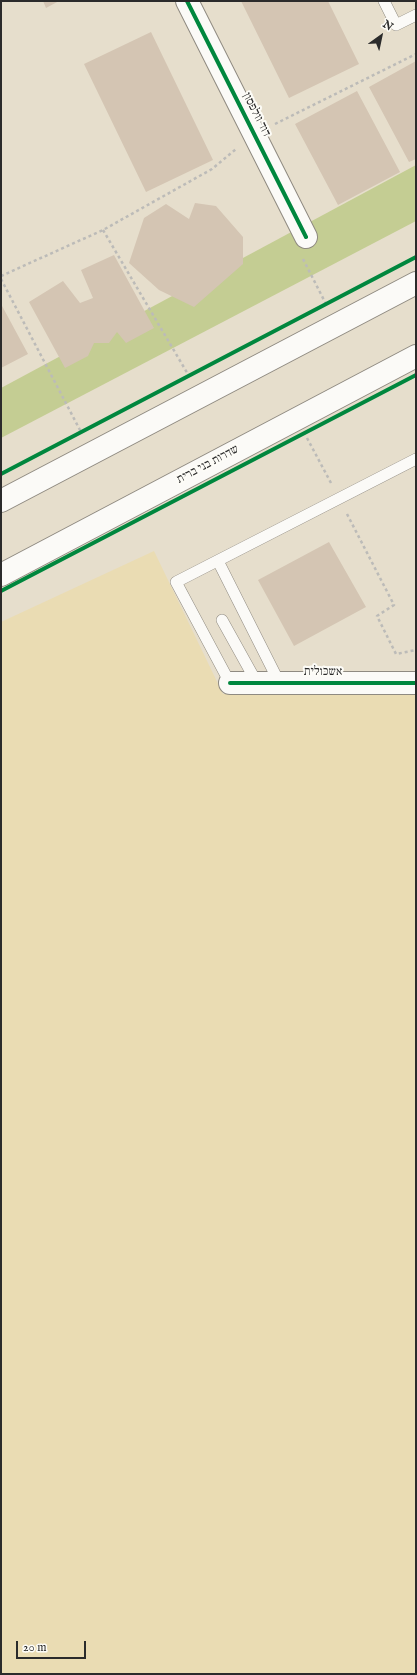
<!DOCTYPE html>
<html>
<head>
<meta charset="utf-8">
<style>
  body { margin:0 }
  #map { position:relative; width:417px; height:1675px; overflow:hidden; background:#e6decc; font-family:"IM FELL English",serif }
  canvas { display:block }
  .frame { position:absolute; inset:0; border:2px solid #2b2b2b; pointer-events:none }
  .north { position:absolute; left:361px; top:16px; width:40px; height:40px; -webkit-text-stroke:3px #fdfcf7; paint-order:stroke; rotate:33deg; font-size:11px; font-weight:700; line-height:16px; text-align:center; color:#2b2b2b }
  .north::after { content:''; display:block; margin:auto; width:14px; height:18px; background:#2b2b2b; clip-path:polygon(50% 0,100% 100%,50% 72%,0 100%) }
  .scale { position:absolute; left:16px; top:1641px; width:70px; height:18px; box-sizing:border-box; border:2px solid #2b2b2b; border-top:0; padding-left:5px; font-size:12px; line-height:14px; white-space:nowrap; color:#2b2b2b; -webkit-text-stroke:3px #fdfcf7; paint-order:stroke }
</style>
</head>
<body>
<div id="map">
<canvas width="417" height="1675"></canvas>
<div class="frame"></div>
<div class="north">N</div>
<div class="scale">20 m</div>
</div>
<script>
const context = document.querySelector('canvas').getContext('2d');
context.lineJoin = 'round';
function fillPath(path, color) { context.fillStyle = color; context.fill(path, 'evenodd'); }
const toPath = rows => new Path2D(rows.map(r => 'M' + r).join(''));
function stroke(path, color, width, dash) { context.strokeStyle = color; context.lineWidth = width; context.lineCap = dash ? 'butt' : 'round'; context.setLineDash(dash || []); context.stroke(path); }
function label(font, color, halo, rows, align = 'center') {
  context.font = font + ' "IM FELL English","Frank Ruhl Libre",serif'; context.lineWidth = 4; context.setLineDash([]); context.textBaseline = 'middle'; context.strokeStyle = halo; context.fillStyle = color; for (const [text, x, y, turn = 0] of rows) {
    context.save(); context.translate(x, y); context.rotate((+turn || 0) * Math.PI / 180); context.textAlign = isNaN(turn) ? turn : align; if (halo) context.strokeText(text, 0, 0); context.fillText(text, 0, 0); context.restore();
  }
}
fillPath(toPath([
  [416,165,416,221,1,438,1,388]
]), '#c4cd93');
fillPath(toPath([
  [154,551,223,694,416,692,416,1674,1,1674,1,622]
]), '#eadcb3');
fillPath(toPath([
  [43,1,59,1,46,8],
  [241,1,328,1,359,64,289,98],
  [151,32,213,160,146,192,84,64],
  [416,61,416,159,409,162,369,87],
  [357,91,400,172,338,205,295,124],
  [195,203,216,206,243,237,243,264,194,307,159,290,129,263,144,218,166,204,189,219],
  [114,255,154,328,126,343,117,332,109,343,94,343,88,356,65,368,29,302,63,281,80,303,93,298,81,270],
  [1,304,28,354,1,368],
  [329,542,366,607,294,646,258,580]
]), '#d4c5b3');
const service = toPath([
  [384,1,396,25,416,15],
  [218,561,280,684],
  [222,620,257,683],
  [230,683,176,582,416,459]
]);
const minor = toPath([
  [187,1,306,237],
  [230,683,416,683]
]);
const secondary = toPath([
  [1,501,416,283],
  [1,575,416,356]
]);
stroke(service, '#8f8a81', 12);
stroke(minor, '#8f8a81', 24);
stroke(secondary, '#8f8a81', 24);
stroke(toPath([
  [275,124,416,54],
  [103,230,189,376],
  [303,259,326,304],
  [1,276,103,230,212,169,236,149],
  [1,279,81,432],
  [307,438,331,483],
  [347,514,394,605,377,616,396,654,416,650]
]), '#bcbbb8', 2.5, [3, 3]);
stroke(service, '#fbfaf7', 11);
stroke(minor, '#fbfaf7', 22);
stroke(secondary, '#fbfaf7', 22);
stroke(toPath([
  [187,1,306,237],
  [1,474,416,257],
  [1,591,416,375],
  [230,683,416,683]
]), '#00873e', 4);
label('12px', '#2b2b2b', '#fdfcf7', [
  ["דוד וולפסון",256,115,63],
  ["שדרות בני ברית",208,465,-28],
  ["אשכולית",323,673]
]);
</script>
</body>
</html>
